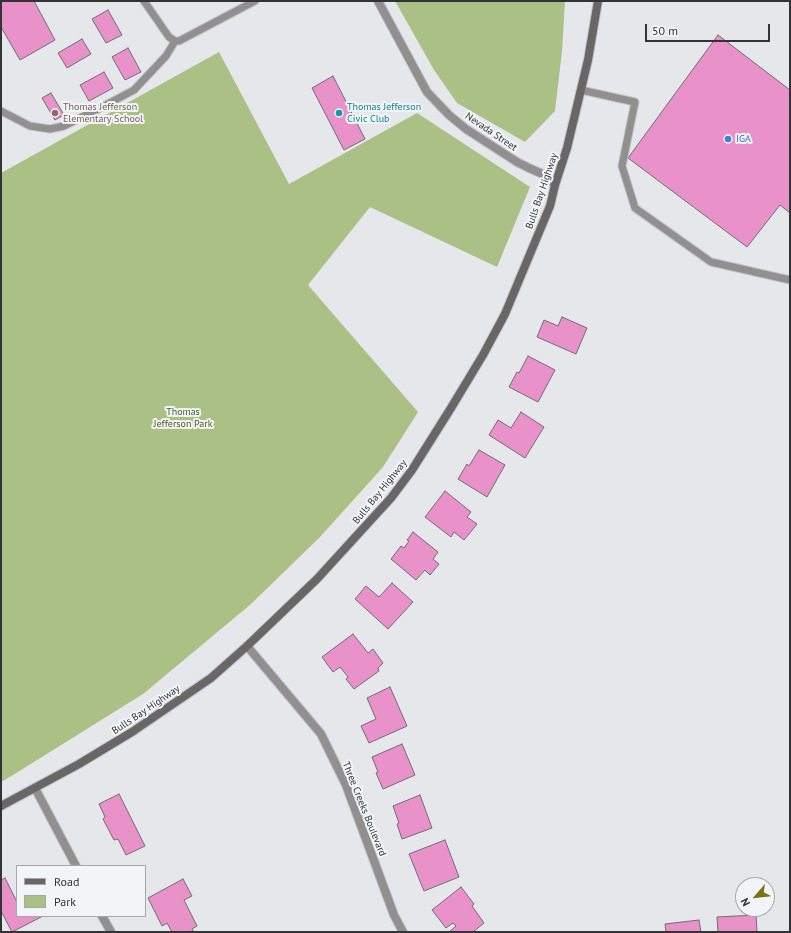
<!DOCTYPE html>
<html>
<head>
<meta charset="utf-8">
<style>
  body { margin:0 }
  #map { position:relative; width:791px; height:933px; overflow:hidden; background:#e5e7eb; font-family:"PT Sans",sans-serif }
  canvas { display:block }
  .frame { position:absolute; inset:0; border:2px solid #313334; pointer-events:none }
  .legend { position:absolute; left:16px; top:865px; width:130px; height:52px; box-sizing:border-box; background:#f2f5f8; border:1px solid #a5a7aa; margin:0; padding:5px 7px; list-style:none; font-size:12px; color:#313334 }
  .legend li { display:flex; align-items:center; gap:8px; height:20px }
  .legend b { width:20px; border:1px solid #a5a7aa }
  .north { position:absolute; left:735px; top:877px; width:40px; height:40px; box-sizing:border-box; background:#f2f5f8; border:1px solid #a5a7aa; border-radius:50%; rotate:242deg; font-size:11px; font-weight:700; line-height:16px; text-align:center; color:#313334 }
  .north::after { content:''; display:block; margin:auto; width:14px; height:18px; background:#7b7417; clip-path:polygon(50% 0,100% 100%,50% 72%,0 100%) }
  .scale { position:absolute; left:645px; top:24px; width:125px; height:18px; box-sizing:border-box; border:2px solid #313334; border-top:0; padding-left:5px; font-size:12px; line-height:14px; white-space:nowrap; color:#313334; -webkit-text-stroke:3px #f2f5f8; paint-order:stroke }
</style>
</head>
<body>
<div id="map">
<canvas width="791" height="933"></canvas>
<div class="frame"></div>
<ul class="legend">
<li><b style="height:5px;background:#696765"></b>Road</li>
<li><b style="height:11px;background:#abc085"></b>Park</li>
</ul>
<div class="north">N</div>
<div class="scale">50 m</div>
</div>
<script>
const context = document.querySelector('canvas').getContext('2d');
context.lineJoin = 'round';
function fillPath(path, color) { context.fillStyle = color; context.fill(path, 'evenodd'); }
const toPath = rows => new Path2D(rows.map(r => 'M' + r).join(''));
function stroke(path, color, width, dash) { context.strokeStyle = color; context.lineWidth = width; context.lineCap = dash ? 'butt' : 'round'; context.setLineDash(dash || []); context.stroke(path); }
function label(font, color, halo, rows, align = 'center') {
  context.font = font + ' "PT Sans",sans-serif'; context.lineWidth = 4; context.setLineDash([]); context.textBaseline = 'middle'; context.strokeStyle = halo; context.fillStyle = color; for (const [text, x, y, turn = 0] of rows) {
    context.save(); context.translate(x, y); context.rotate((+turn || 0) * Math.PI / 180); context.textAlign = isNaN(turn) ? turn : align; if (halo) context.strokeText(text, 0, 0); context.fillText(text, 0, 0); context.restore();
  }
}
fillPath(toPath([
  [395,1,565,1,562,51,555,111,525,142,457,103,434,70],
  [219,52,289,184,417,113,530,187,497,267,370,207,308,285,418,412,383,467,320,537,251,604,143,694,13,775,1,782,1,173]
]), '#abc085');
const building = toPath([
  [1,1,34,1,55,40,20,60,1,27,1,1],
  [108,10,122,35,106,43,92,19,108,10],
  [718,35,790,90,790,213,780,205,747,247,628,158,718,35],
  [82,39,91,54,67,68,58,53,82,39],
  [128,48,141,72,125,80,112,57,128,48],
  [104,72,113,88,89,101,80,85,104,72],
  [333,76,365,139,344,150,312,88,333,76],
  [51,93,64,115,55,120,42,98,51,93],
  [562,317,587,328,576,354,537,337,544,320,558,326,562,317],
  [528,356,555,370,538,402,509,387,517,372,519,373,528,356],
  [521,412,544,427,525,458,489,435,498,420,511,428,521,412],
  [479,450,505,465,487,497,458,479,467,464,469,466,479,450],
  [445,491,471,512,467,517,477,524,464,540,454,532,451,537,425,517,445,491],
  [413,532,438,552,433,559,439,564,430,575,425,570,416,580,391,559,401,546,404,548,409,541,407,540,413,532],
  [392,583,413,602,388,629,355,599,366,586,379,597,392,583],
  [353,634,368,653,373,649,383,663,378,668,379,671,354,689,346,679,348,677,340,667,333,672,322,657,353,634],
  [390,687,407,726,369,743,361,726,376,719,367,698,390,687],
  [402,744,415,775,383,789,376,773,378,772,372,757,402,744],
  [119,794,145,846,126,855,118,839,114,840,103,819,105,817,99,804,119,794],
  [420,795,432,828,402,839,397,824,399,823,393,806,420,795],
  [445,840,459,877,424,891,409,854,445,840],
  [5,878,17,902,17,916,43,916,12,932,1,911,1,880,5,878],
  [183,879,192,896,184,900,197,926,192,929,194,932,172,932,167,923,162,926,148,898,183,879],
  [461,887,474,904,472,906,484,923,473,932,449,932,456,926,453,923,446,928,432,910,461,887],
  [756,915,757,932,718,932,717,917,756,915],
  [699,920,701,932,666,932,665,924,699,920]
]);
fillPath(building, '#e992ca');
stroke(building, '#716d6f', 1);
const service = toPath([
  [144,1,169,37,175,41,179,41,255,1],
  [581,90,635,102,622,166,635,208,711,262,790,280],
  [1,111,30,126,50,129,64,126,102,107,134,90,166,56,175,41]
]);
const minor = toPath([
  [378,1,427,92,449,115,466,129,517,162,529,168,547,176,555,185],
  [247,646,321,734,346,785,394,915,403,932],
  [35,788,76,866],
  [102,916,111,932]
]);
const secondary = toPath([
  [1,806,79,764,132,732,211,678,247,646,317,579,391,498,412,470,451,408,483,355,505,314,550,206,555,185,567,148,588,60,598,1]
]);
stroke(service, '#c1c3c6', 9);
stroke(minor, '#c1c3c6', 10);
stroke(secondary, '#c1c3c6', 10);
stroke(service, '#92908f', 7);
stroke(minor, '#92908f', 8);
stroke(secondary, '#696765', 8);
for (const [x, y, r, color] of [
  [55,113,4,"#8d6e63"],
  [339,113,4,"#0f9aa8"],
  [728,139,4,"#3f7fe0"]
]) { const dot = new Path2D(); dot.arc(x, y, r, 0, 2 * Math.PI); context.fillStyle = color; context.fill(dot); stroke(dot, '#f2f5f8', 1.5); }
label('10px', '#785e54', '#f2f5f8', [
  ["Thomas Jefferson",63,107],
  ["Elementary School",63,119]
], 'left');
label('10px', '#0d838f', '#f2f5f8', [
  ["Thomas Jefferson",347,107],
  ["Civic Club",347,119]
], 'left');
label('10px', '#313334', '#f2f5f8', [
  ["Nevada Street",491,132,34],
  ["Bulls Bay Highway",542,191,-71],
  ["Bulls Bay Highway",380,492,-51],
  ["Bulls Bay Highway",146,710,-34],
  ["Three Creeks Boulevard",364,809,68]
]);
label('10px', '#366cbe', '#f2f5f8', [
  ["IGA",736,139]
], 'left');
label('10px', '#495d1d', '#f2f5f8', [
  ["Thomas",183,412],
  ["Jefferson Park",183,424]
]);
</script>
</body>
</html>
